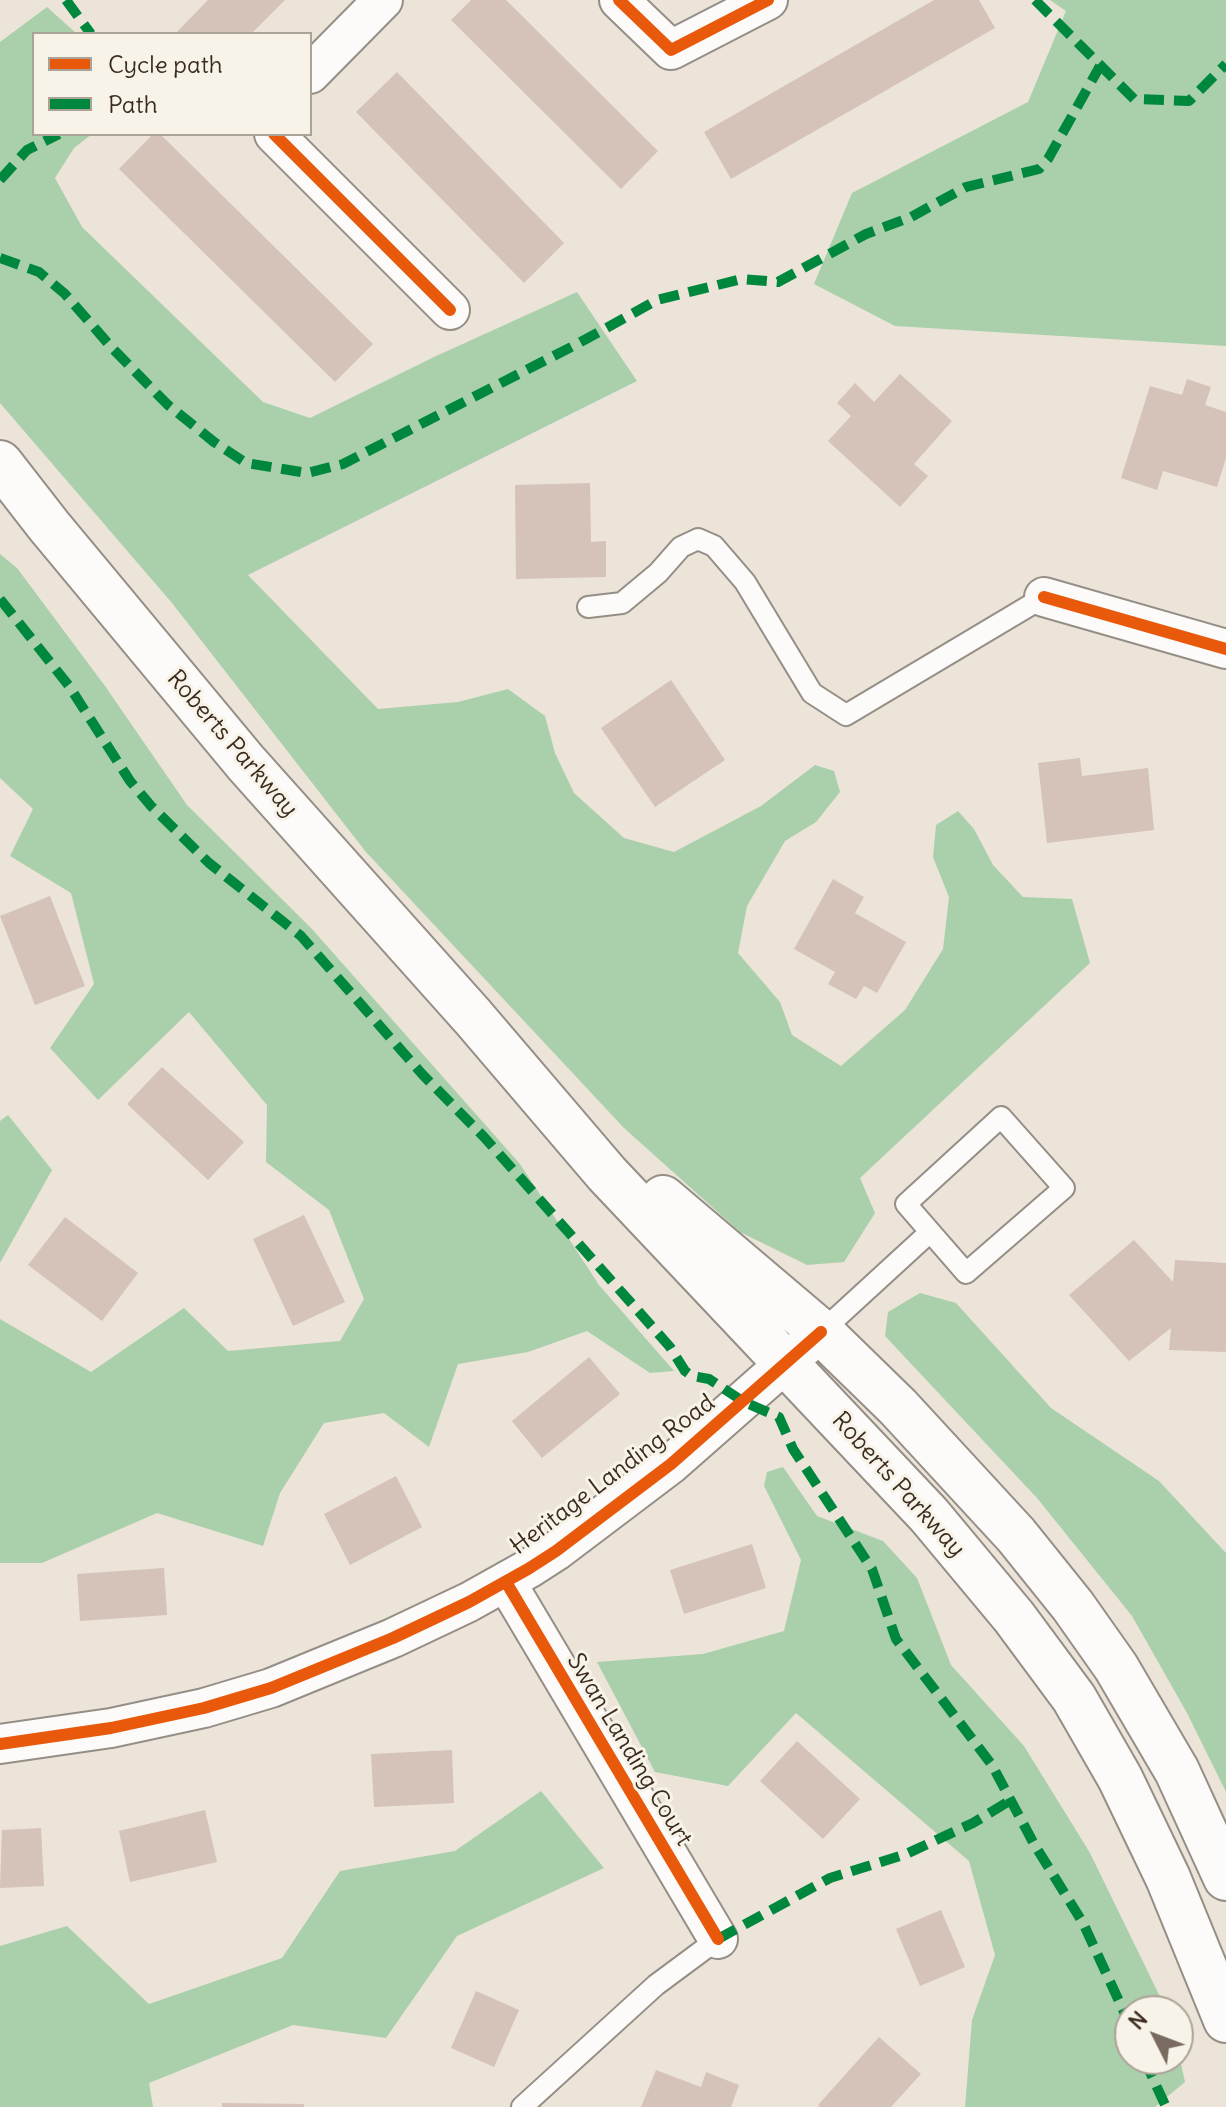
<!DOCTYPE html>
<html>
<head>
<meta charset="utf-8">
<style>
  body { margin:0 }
  #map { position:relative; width:1226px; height:2107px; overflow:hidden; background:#ece4d8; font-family:Delius,sans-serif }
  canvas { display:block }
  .legend { position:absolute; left:32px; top:32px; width:280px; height:104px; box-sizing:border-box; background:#f7f3e8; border:2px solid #aca397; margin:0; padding:10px 14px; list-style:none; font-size:24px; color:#3b2a1e }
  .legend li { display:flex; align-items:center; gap:16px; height:40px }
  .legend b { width:40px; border:2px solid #aca397 }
  .north { position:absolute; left:1114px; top:1995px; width:80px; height:80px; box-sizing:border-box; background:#f7f3e8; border:2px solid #aca397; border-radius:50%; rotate:312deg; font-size:22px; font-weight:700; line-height:32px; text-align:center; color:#3b2a1e }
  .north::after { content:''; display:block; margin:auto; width:28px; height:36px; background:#796b5f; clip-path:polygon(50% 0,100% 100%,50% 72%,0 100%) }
</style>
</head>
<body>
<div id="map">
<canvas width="1226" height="2107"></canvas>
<ul class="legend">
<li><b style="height:10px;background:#e8590c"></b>Cycle path</li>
<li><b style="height:10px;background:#00873e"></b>Path</li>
</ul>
<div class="north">N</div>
</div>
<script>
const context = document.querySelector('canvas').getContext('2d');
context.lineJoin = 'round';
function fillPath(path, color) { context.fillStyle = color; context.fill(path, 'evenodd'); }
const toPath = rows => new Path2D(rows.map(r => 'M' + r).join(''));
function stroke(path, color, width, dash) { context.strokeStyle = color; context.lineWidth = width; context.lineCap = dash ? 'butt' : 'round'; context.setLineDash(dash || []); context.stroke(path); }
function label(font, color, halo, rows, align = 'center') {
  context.font = font + ' Delius,sans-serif'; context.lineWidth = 6; context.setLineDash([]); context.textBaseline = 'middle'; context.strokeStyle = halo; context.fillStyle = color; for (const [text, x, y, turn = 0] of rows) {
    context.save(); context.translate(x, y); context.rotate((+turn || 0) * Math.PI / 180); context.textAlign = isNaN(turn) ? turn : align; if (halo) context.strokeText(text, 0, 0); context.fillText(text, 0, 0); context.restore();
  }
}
fillPath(toPath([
  [1050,0,1226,0,1226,346,895,326,814,284,852,193,1028,102,1066,11],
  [47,7,77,34,34,34,34,134,92,134,74,148,55,178,82,227,263,402,310,418,434,357,577,292,637,381,248,575,378,709,458,702,508,689,545,716,555,753,574,793,624,838,674,852,761,806,815,765,834,771,840,792,816,822,785,841,747,906,738,953,780,1002,792,1035,841,1066,905,1010,943,949,949,897,933,857,936,825,958,811,974,829,993,865,1023,897,1072,899,1090,963,860,1178,875,1213,844,1262,807,1265,740,1232,624,1128,366,852,172,603,0,403,0,42],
  [0,554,17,568,105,686,187,805,312,929,520,1164,599,1285,674,1371,650,1373,587,1331,528,1352,458,1364,429,1447,384,1413,324,1423,280,1493,263,1546,157,1513,42,1563,0,1563,0,1319,91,1372,184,1308,228,1351,340,1341,364,1299,329,1210,266,1162,267,1105,189,1012,98,1100,50,1048,94,984,71,893,10,856,33,809,0,778],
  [8,1115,52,1170,0,1263,0,1121],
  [920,1293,956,1303,1051,1408,1159,1481,1226,1553,1226,1792,1187,1713,1132,1616,1037,1498,885,1336,888,1312],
  [783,1467,817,1516,883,1541,917,1578,951,1665,1024,1746,1090,1853,1167,2011,1130,2011,1130,2059,1178,2059,1178,2050,1185,2082,1155,2107,965,2107,972,2020,995,1955,969,1861,796,1713,728,1786,655,1772,597,1662,703,1654,784,1631,801,1560,764,1486,767,1472],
  [541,1791,604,1868,457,1936,386,2038,293,2025,149,2083,153,2107,0,2107,0,1946,67,1926,149,2004,282,1958,340,1871,455,1851]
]), '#aacfab');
fillPath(toPath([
  [208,0,285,0,251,34,175,34],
  [471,0,506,0,658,151,621,189,451,20],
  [934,0,979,0,995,28,731,179,704,132],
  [397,72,564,243,524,283,356,112],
  [153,134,160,134,373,344,335,382,119,169],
  [900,374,952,421,914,464,928,476,900,507,828,441,851,416,837,403,855,383,874,402],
  [1187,379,1211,387,1205,405,1226,412,1226,458,1217,487,1163,471,1157,490,1121,478,1150,386,1182,395],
  [590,483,591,542,606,541,606,577,516,579,515,485],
  [671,680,725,760,655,807,601,728],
  [1080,758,1082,776,1148,768,1154,830,1047,843,1038,763],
  [833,879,864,897,855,913,906,942,877,993,864,986,856,999,828,984,835,972,794,949],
  [50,896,85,986,35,1005,0,916],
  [162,1067,244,1142,208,1180,127,1104],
  [304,1215,345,1302,293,1326,253,1239],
  [65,1217,138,1273,102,1321,28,1265],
  [1134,1240,1173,1282,1175,1260,1226,1263,1226,1352,1169,1350,1171,1328,1129,1361,1069,1295],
  [589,1357,620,1394,542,1458,512,1421],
  [396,1476,422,1527,350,1565,324,1514],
  [752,1544,766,1588,684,1614,670,1570],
  [164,1568,167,1615,80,1621,77,1574],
  [797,1741,860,1799,823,1839,760,1781],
  [452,1750,454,1803,374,1807,371,1754],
  [205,1810,217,1862,130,1882,119,1831],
  [41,1828,44,1886,0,1888,2,1830],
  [941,1910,965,1967,920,1986,896,1929],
  [476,1991,519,2010,494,2067,451,2048],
  [879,2037,921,2074,891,2107,820,2107,818,2105],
  [656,2070,701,2087,706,2072,739,2085,731,2107,641,2107],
  [222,2103,304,2104,304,2107,222,2107]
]), '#d5c2b8');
const lane = toPath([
  [588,607,622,603,658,573,681,547,698,539,714,546,745,582,812,693,846,715,1044,597],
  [1001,1117,1064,1188,966,1273,906,1204,1001,1117],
  [821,1332,929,1233],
  [522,2107,656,1985,718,1939]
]);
const street = toPath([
  [619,0,671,50,768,0],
  [310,74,383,0],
  [274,134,450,310],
  [1044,597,1226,649],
  [506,1582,718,1939],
  [0,1744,111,1728,204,1708,271,1688,393,1638,469,1602,528,1569,556,1551,671,1464,821,1332]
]);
const secondary = toPath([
  [0,463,49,526,246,763,473,1017,607,1174,929,1515,1014,1617,1074,1698,1120,1778,1168,1878,1226,2020],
  [663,1198,821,1332,898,1407,1016,1535,1073,1606,1116,1667,1177,1771,1226,1878]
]);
stroke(lane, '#958e86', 24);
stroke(street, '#958e86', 42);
stroke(secondary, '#958e86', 48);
stroke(lane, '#fcfbf9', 20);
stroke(street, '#fcfbf9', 38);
stroke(secondary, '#fcfbf9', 44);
stroke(toPath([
  [66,0,91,34],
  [1035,0,1134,99,1189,101,1226,64],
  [0,180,27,150,59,134],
  [0,258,39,272,65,294,112,348,168,405,214,442,246,463,307,473,343,464,579,343,657,300,742,279,778,282,866,234,911,217,966,187,1039,169,1048,159,1100,66],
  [0,599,69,686,130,781,151,806,209,863,301,936,422,1074,484,1137,594,1261,670,1347,685,1371,692,1376,709,1379,744,1402,779,1417,793,1449,872,1569,896,1639,992,1765,1034,1844,1083,1923,1130,2025],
  [718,1939,830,1878,906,1854,973,1823,1011,1800],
  [1144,2059,1166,2107]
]), '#00873e', 10, [20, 10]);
stroke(toPath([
  [619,0,671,50,768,0],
  [274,134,450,310],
  [1044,597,1226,649],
  [506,1582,718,1939],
  [0,1744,111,1728,204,1708,271,1688,393,1638,469,1602,528,1569,556,1551,671,1464,821,1332]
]), '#e8590c', 12);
label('24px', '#3b2a1e', '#f7f3e8', [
  ["Roberts Parkway",232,744,49],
  ["Heritage Landing Road",613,1475,-37],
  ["Roberts Parkway",898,1485,48],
  ["Swan Landing Court",629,1750,59]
]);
</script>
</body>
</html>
